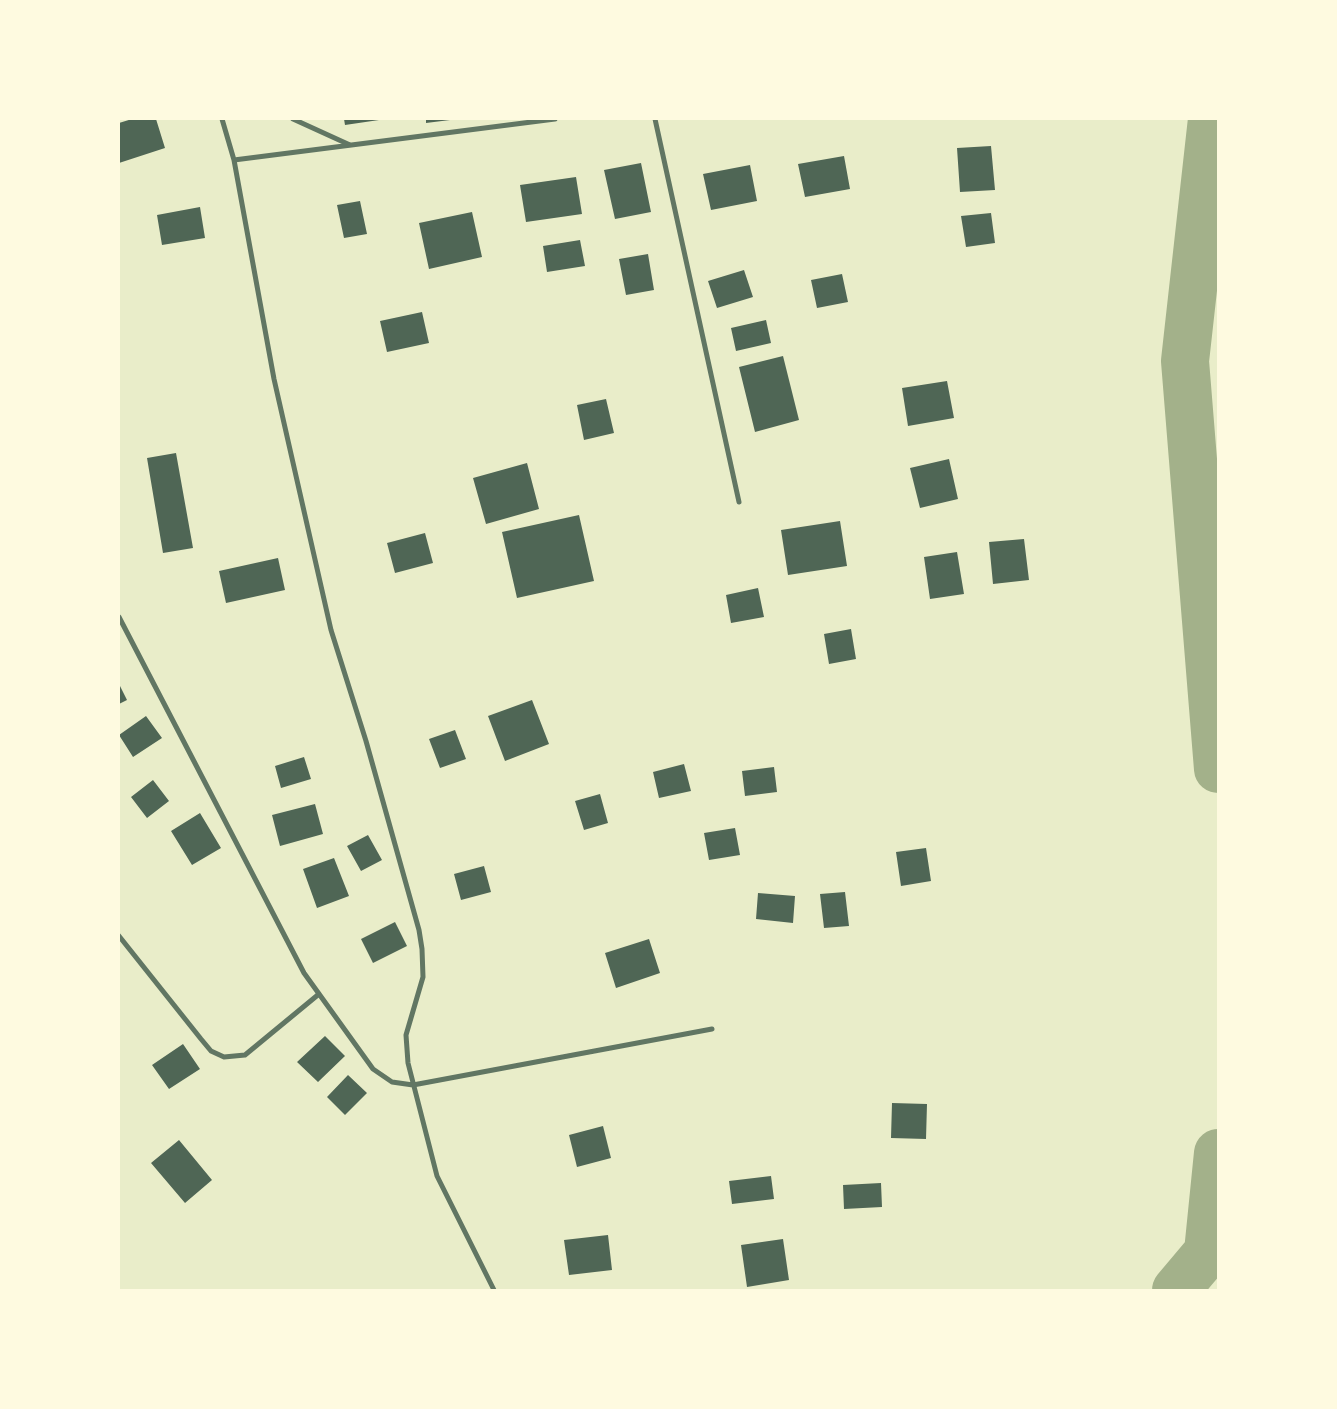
<!DOCTYPE html>
<html>
<head>
<meta charset="utf-8">
<style>
  body { margin:0 }
  #map { position:relative; width:1337px; height:1409px; overflow:hidden; background:#e9edc9; font-family:Georgia,serif }
  canvas { display:block }
  .frame { position:absolute; inset:0; border:120px solid #fefae0; pointer-events:none }
</style>
</head>
<body>
<div id="map">
<canvas width="1337" height="1409"></canvas>
<div class="frame"></div>
</div>
<script>
const context = document.querySelector('canvas').getContext('2d');
context.lineJoin = 'round';
const toPath = rows => new Path2D(rows.map(r => 'M' + r).join(''));
function stroke(path, color, width, dash) { context.strokeStyle = color; context.lineWidth = width; context.lineCap = dash ? 'butt' : 'round'; context.setLineDash(dash || []); context.stroke(path); }
function fillPath(path, color) { context.fillStyle = color; context.fill(path, 'evenodd'); }
stroke(toPath([
  [1212,119,1185,361,1218,769],
  [1176,1290,1208,1252,1218,1153]
]), '#a3b18a', 48);
fillPath(toPath([
  [132,119,156,119,165,148,119,163,119,123],
  [344,119,379,119,379,120,345,125],
  [426,119,450,119,450,120,426,123],
  [991,146,995,190,960,192,957,148],
  [844,156,850,189,805,197,798,164],
  [641,163,651,212,615,219,604,170],
  [750,165,757,201,711,210,703,174],
  [576,177,582,214,526,222,520,185],
  [360,201,367,234,344,238,337,205],
  [200,207,205,238,162,245,157,215],
  [472,212,482,257,429,269,419,223],
  [991,213,995,243,966,247,961,216],
  [580,240,585,266,547,272,543,246],
  [648,254,654,290,626,295,619,259],
  [744,270,753,297,717,308,708,281],
  [842,274,848,302,817,308,811,280],
  [422,312,429,343,387,352,380,321],
  [766,320,771,343,736,351,731,328],
  [783,356,799,420,755,432,739,367],
  [947,381,954,418,908,426,902,388],
  [606,399,614,433,584,440,577,405],
  [176,453,193,548,163,553,147,458],
  [949,459,958,499,920,508,910,468],
  [527,463,539,509,486,524,473,478],
  [579,515,594,581,517,598,502,532],
  [840,521,847,566,788,575,781,530],
  [425,533,433,563,395,573,387,543],
  [1024,539,1029,580,993,584,989,542],
  [957,552,964,594,930,599,924,557],
  [278,558,285,590,226,603,219,571],
  [758,588,764,617,731,623,726,595],
  [851,629,856,659,829,664,824,634],
  [119,684,127,700,119,704],
  [532,700,549,744,505,761,488,716],
  [146,716,162,738,133,757,119,735],
  [455,730,466,759,440,768,429,739],
  [304,757,311,779,281,788,275,766],
  [684,764,691,791,659,798,653,772],
  [774,767,777,792,745,796,742,771],
  [153,780,169,801,147,818,131,797],
  [600,794,608,823,584,830,575,801],
  [315,804,323,834,280,846,272,815],
  [200,813,221,848,192,865,171,831],
  [735,828,740,855,709,860,704,833],
  [368,835,382,860,361,871,347,846],
  [926,848,931,881,901,886,896,852],
  [334,858,349,896,317,908,303,869],
  [484,866,491,892,461,900,454,874],
  [845,892,849,926,824,928,820,894],
  [758,893,795,896,793,923,756,919],
  [395,922,407,946,373,963,361,939],
  [649,939,660,973,616,988,605,953],
  [325,1036,345,1056,318,1082,297,1062],
  [183,1044,200,1069,169,1089,152,1065],
  [348,1075,367,1093,345,1115,327,1097],
  [892,1103,927,1104,926,1139,891,1138],
  [603,1126,611,1158,577,1167,569,1135],
  [179,1140,212,1180,185,1203,151,1163],
  [771,1176,774,1199,732,1204,729,1181],
  [881,1183,882,1207,844,1209,843,1185],
  [608,1235,612,1270,569,1275,564,1240],
  [783,1239,789,1280,747,1287,741,1245]
]), '#4f6655');
stroke(toPath([
  [222,119,234,160,274,379,331,630,366,741,419,930,422,949,423,977,406,1035,408,1063,437,1176,494,1290],
  [293,119,350,145],
  [655,119,739,502],
  [234,160,555,119],
  [119,617,304,973,373,1069,392,1082,413,1085,712,1029],
  [119,936,201,1039,211,1051,224,1057,245,1055,319,994]
]), '#617663', 5);
</script>
</body>
</html>
